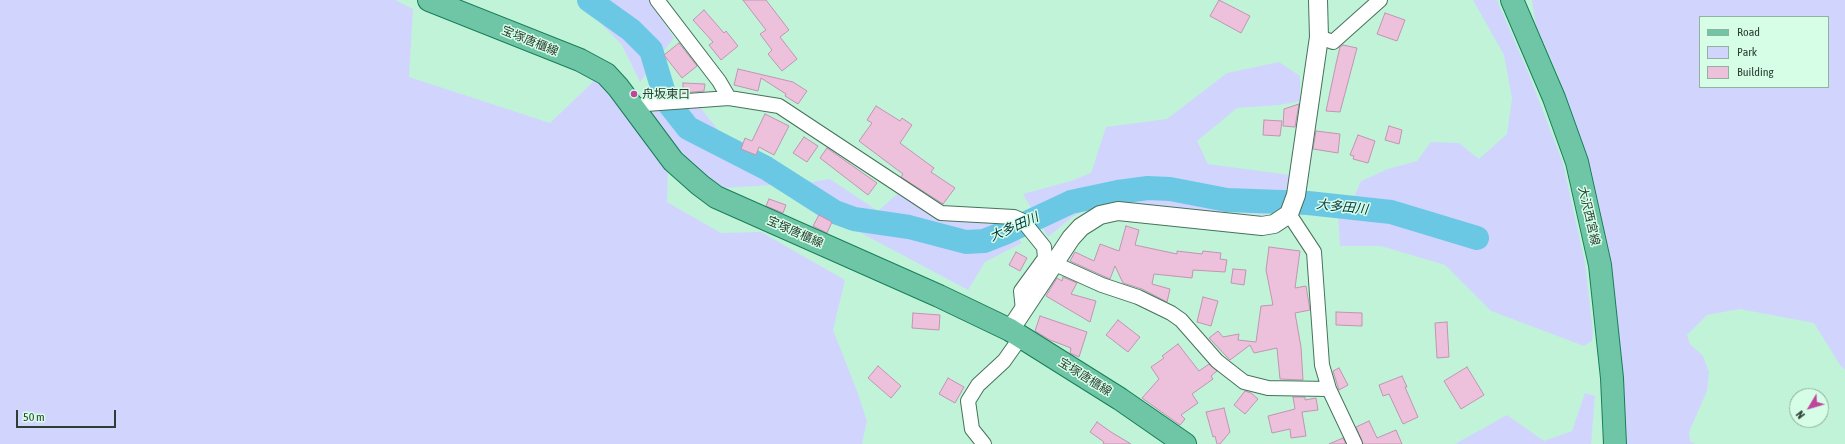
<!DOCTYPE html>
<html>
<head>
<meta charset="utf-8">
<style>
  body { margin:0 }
  #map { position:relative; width:1845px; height:444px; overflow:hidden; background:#c1f3d8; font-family:"Asap Condensed",sans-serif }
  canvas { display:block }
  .legend { position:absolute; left:1699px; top:16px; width:130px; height:72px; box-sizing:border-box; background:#d6fee7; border:1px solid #92b29f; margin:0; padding:5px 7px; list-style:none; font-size:12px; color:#2b3f34 }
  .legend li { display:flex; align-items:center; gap:8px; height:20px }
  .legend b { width:20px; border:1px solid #92b29f }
  .north { position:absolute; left:1789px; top:388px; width:40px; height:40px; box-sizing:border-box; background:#d6fee7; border:1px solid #92b29f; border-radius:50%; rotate:232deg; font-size:11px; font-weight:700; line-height:16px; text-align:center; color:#2b3f34 }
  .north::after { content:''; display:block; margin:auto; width:14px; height:18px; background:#be469b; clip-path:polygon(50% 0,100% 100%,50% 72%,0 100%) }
  .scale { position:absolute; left:16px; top:410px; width:100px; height:18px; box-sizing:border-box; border:2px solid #2b3f34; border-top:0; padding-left:5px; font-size:12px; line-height:14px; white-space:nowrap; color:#2b3f34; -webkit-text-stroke:3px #d6fee7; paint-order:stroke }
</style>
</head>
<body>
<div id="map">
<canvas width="1845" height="444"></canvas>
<ul class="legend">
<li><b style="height:5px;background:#6ec6a6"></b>Road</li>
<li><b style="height:11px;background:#d1d5fd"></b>Park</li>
<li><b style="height:11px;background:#edc0dc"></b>Building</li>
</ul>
<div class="north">N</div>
<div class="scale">50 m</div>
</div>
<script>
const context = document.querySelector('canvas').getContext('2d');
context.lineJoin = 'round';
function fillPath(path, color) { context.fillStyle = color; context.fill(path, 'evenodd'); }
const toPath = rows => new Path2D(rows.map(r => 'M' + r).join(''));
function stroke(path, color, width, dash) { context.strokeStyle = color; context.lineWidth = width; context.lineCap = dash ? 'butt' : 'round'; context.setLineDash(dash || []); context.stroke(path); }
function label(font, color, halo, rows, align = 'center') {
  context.font = font + ' "Asap Condensed","Noto Sans JP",sans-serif'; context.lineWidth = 3; context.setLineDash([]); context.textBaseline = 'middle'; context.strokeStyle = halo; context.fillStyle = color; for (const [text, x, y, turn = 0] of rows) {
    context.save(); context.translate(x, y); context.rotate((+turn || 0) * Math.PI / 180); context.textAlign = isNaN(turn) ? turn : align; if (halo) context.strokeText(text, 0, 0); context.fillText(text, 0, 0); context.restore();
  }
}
fillPath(toPath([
  [0,0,395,0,413,9,409,77,550,123,596,79,636,116,668,164,667,202,721,233,761,232,845,280,833,330,857,391,867,421,862,444,0,444],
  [578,0,650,0,674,38,640,82,622,45],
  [1473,0,1497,0,1528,72,1563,163,1585,263,1593,332,1592,341,1584,346,1491,311,1445,265,1381,246,1340,246,1338,215,1354,197,1361,181,1388,169,1417,161,1431,142,1459,143,1479,159,1507,134,1512,98,1504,55],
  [1532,0,1845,0,1845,370,1840,365,1814,323,1740,309,1707,315,1687,335,1690,344,1703,356,1709,372,1707,391,1689,432,1690,441,1695,444,1621,444,1590,173,1558,75,1536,26],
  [1700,17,1828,17,1828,87,1700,87],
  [1279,62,1300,76,1300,101,1279,105,1237,108,1197,141,1208,164,1290,175,1281,208,1265,215,1105,203,1090,208,1072,217,1048,237,1023,194,1071,181,1091,173,1106,127,1167,119,1227,73],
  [646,104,699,106,719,131,727,146,769,166,812,182,830,179,878,211,897,194,946,220,1005,223,1022,243,985,262,968,290,771,185,722,188,687,163],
  [1585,393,1595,396,1591,444,1455,444,1507,415,1544,441,1572,431]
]), '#d1d5fd');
stroke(toPath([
  [589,0,631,30,651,50,666,100,688,128,766,168,835,212,854,219,909,227,966,242,984,241,1007,232,1071,202,1118,192,1148,188,1170,189,1227,200,1308,203,1391,212,1477,238]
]), '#6bc8e5', 24);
const building = toPath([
  [743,0,766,0,789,30,780,37,797,59,782,71,768,54,772,50,760,34,766,30,743,0],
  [1219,0,1250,16,1241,33,1210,16,1219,0],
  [704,10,724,33,726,31,738,46,721,60,709,45,713,42,693,20,704,10],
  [1385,13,1405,20,1397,41,1377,34,1385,13],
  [679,43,697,66,682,78,664,55,679,43],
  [1343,45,1357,48,1340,112,1326,111,1336,64,1340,47,1343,45],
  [738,69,793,82,807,91,798,104,785,96,786,94,761,78,758,91,734,85,738,69],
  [683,83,705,84,704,91,683,93,683,83],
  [1299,104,1295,127,1283,126,1284,109,1299,104],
  [876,106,900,121,902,118,912,125,900,143,934,168,931,172,955,188,943,204,901,177,903,174,859,141,872,123,867,120,876,106],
  [765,114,789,126,774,155,759,147,756,155,741,149,745,138,752,141,765,114],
  [1264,120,1282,121,1280,136,1263,135,1264,120],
  [1389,126,1402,130,1399,144,1385,140,1389,126],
  [1316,131,1340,134,1338,153,1313,149,1316,131],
  [1358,135,1375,141,1368,163,1353,159,1354,156,1350,155,1358,135],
  [804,137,818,146,807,162,793,153,804,137],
  [827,148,877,183,868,195,820,158,827,148],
  [769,199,786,205,783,213,766,206,769,199],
  [819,215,832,222,827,233,813,226,819,215],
  [1126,226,1139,230,1135,245,1177,254,1177,251,1202,254,1203,251,1221,253,1220,259,1227,260,1225,272,1193,270,1192,278,1154,274,1152,284,1170,289,1167,302,1142,289,1123,283,1115,266,1110,279,1070,261,1075,252,1094,261,1100,244,1119,251,1126,226],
  [1269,247,1300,251,1295,288,1306,286,1310,310,1295,313,1301,347,1303,380,1280,379,1277,348,1254,353,1250,345,1230,360,1209,338,1218,331,1223,337,1239,334,1238,340,1256,342,1261,306,1273,305,1266,270,1269,247],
  [1016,252,1027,258,1020,271,1009,265,1016,252],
  [1233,269,1246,270,1244,285,1231,283,1233,269],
  [1063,277,1077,283,1071,294,1096,301,1090,322,1046,296,1057,278,1062,281,1063,277],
  [1203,297,1218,301,1211,326,1197,322,1203,297],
  [1336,312,1362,313,1362,326,1336,325,1336,312],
  [913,313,940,315,939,330,912,328,913,313],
  [1040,316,1087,332,1079,357,1070,353,1071,348,1050,340,1035,331,1040,316],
  [1118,320,1140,337,1128,352,1106,335,1118,320],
  [1447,322,1449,357,1437,358,1435,323,1447,322],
  [1178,344,1199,371,1209,364,1217,371,1211,376,1213,379,1192,394,1198,403,1181,415,1185,419,1180,425,1142,398,1159,379,1151,367,1164,358,1162,356,1178,344],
  [878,366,901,386,891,398,868,378,878,366],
  [1467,367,1484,395,1461,409,1444,381,1467,367],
  [1339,368,1348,385,1339,390,1333,371,1339,368],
  [1402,376,1407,387,1405,387,1418,417,1403,424,1389,394,1383,396,1379,385,1402,376],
  [948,378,964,387,955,403,939,394,948,378],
  [1245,391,1251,393,1258,399,1245,414,1234,405,1245,391],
  [1293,397,1305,397,1305,400,1316,398,1318,410,1302,412,1306,436,1291,438,1290,429,1272,433,1268,416,1295,409,1293,397],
  [1224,408,1230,432,1220,444,1217,444,1215,436,1213,437,1206,412,1224,408],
  [1369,421,1377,438,1396,430,1402,444,1363,444,1356,427,1369,421],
  [1097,422,1111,432,1131,444,1103,444,1104,442,1090,432,1097,422],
  [1343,438,1346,444,1329,444,1343,438]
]);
fillPath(building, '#edc0dc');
stroke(building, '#c095b0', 1);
const minor = toPath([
  [657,0,719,81,729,98,779,106,941,213,1014,217,1023,221,1044,247,1045,258,1021,291,1023,310],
  [1319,37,1333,42,1380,0],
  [633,109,646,104,729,98],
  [1289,214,1314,252,1322,365,1329,389,1355,444],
  [1053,263,1102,285,1138,297,1171,313,1181,320,1217,361,1244,382,1268,388,1329,389],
  [984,444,972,429,968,401,978,385,1004,361,1021,337]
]);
const tertiary = toPath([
  [1010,330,1071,238,1081,227,1100,215,1118,211,1262,226,1274,224,1289,214,1296,195,1319,37,1318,0]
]);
const primary = toPath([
  [429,0,580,60,606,74,618,87,673,161,700,185,716,197,939,296,1010,330,1120,399,1185,444],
  [1512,0,1554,98,1577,162,1600,265,1612,378,1615,444]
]);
stroke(minor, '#45735b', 16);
stroke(tertiary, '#45735b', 20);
stroke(primary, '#187e58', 24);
stroke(minor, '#fff', 14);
stroke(tertiary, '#fff', 18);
stroke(primary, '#6ec6a6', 22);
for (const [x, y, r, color] of [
  [634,94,4,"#be469b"]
]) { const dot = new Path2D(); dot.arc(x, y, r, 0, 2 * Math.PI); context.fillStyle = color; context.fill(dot); stroke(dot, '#d6fee7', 1.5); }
label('12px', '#2b3f34', '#d6fee7', [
  ["宝塚唐櫃線",530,41,22],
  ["大沢西宮線",1589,216,77],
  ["宝塚唐櫃線",795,232,24],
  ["宝塚唐櫃線",1085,377,32]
]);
label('12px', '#2b3f34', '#d6fee7', [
  ["舟坂東口",642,94]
], 'left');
label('italic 13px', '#05333f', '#d6fee7', [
  ["大多田川",1342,207,6],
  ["大多田川",1014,227,-24]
]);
</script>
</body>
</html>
